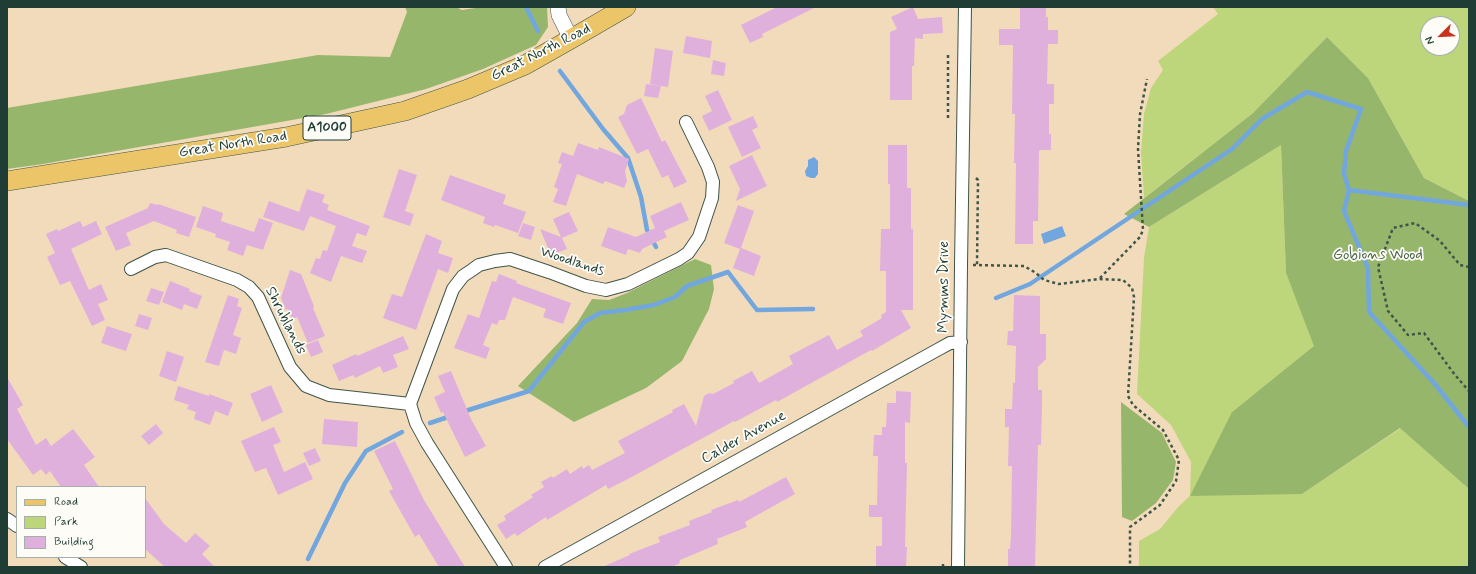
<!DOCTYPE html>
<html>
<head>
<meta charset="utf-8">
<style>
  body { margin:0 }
  #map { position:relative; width:1476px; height:574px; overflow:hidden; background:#f2dbbb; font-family:Mynerve,sans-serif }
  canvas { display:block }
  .frame { position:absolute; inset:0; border:8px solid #1f3d34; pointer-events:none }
  .legend { position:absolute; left:16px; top:486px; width:130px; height:72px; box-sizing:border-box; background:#fdfcf7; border:1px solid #a4b0a9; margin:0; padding:5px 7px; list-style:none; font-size:12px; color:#1f3d34 }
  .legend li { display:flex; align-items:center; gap:8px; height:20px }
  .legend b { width:20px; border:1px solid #a4b0a9 }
  .north { position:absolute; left:1420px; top:16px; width:40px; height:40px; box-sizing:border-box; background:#fdfcf7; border:1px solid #a4b0a9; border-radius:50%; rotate:246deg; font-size:11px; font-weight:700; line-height:16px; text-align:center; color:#1f3d34 }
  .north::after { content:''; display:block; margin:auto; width:14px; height:18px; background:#c8321e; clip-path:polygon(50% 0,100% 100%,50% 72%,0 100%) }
</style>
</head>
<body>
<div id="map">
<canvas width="1476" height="574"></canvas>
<div class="frame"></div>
<ul class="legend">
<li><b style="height:5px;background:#edc569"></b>Road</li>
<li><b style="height:11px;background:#bed67b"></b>Park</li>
<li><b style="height:11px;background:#e0b0dd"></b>Building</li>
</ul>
<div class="north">N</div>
</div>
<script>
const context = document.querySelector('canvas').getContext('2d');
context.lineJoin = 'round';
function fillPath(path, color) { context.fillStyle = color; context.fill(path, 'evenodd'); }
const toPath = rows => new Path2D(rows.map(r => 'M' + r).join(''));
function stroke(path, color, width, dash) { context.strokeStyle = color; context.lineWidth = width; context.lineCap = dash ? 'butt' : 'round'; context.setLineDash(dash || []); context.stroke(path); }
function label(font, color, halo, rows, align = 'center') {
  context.font = font + ' Mynerve,sans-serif'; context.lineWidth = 3.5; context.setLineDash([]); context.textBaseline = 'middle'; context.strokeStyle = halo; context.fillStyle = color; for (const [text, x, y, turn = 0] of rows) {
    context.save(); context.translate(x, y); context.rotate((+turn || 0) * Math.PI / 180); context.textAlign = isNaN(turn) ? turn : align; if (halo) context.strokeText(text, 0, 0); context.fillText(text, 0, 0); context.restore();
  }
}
fillPath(toPath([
  [1213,7,1469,7,1469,201,1424,178,1368,78,1327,37,1253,113,1144,198,1141,152,1144,114,1151,88,1163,70,1158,61,1218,14],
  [1428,24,1452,24,1452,48,1428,48],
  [1281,145,1286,273,1315,346,1232,412,1302,494,1401,428,1469,489,1469,567,1139,567,1139,541,1160,529,1179,506,1190,496,1191,462,1171,425,1137,394,1144,258,1149,227]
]), '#bed67b');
fillPath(toPath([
  [405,7,456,7,462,10,482,7,547,7,548,27,536,45,483,69,426,89,326,114,43,164,7,169,7,108,318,55,390,57,407,12],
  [1327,37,1368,78,1424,178,1469,201,1469,489,1400,428,1302,494,1190,496,1232,412,1314,346,1286,273,1281,145,1149,227,1124,214,1253,113],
  [695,259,711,265,714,289,709,309,682,361,646,388,574,422,518,386,577,323,592,299,609,300,627,293],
  [1121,402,1162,433,1176,462,1173,480,1156,503,1132,521,1122,517]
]), '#96b76b');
fillPath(toPath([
  [814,157,818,161,818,174,815,178,811,178,806,176,805,171,808,166,808,160],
  [1062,226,1066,236,1044,244,1041,234]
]), '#72a6de');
stroke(toPath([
  [526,7,538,31],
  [560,71,603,129,628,158,641,197,647,230,656,247],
  [1349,190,1469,205],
  [996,298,1030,284,1232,149,1262,119,1307,92,1361,109,1346,151,1344,174,1349,190,1344,211,1368,268,1369,312,1434,383,1469,427],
  [462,412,529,391,584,322,600,313,625,310,654,305,675,297,687,286,728,272,757,310,813,309],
  [430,423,451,416],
  [308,559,345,483,366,451,402,432]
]), '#72a6de', 4.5);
fillPath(toPath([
  [777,7,816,7,762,34,763,37,750,43,741,25],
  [913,7,918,19,942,17,943,33,923,34,923,39,915,38,914,66,912,66,912,100,890,100,890,32,897,29,891,17],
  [1020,7,1046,7,1046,17,1048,17,1048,30,1058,30,1058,44,1048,44,1047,84,1054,84,1054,104,1049,104,1049,134,1051,134,1051,150,1040,150,1039,151,1038,221,1033,221,1033,244,1015,244,1016,163,1014,163,1015,114,1012,114,1013,45,999,45,999,29,1020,29],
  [686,36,712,41,710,58,683,53],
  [655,48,673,51,668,87,650,84],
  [713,60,726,63,724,76,711,74],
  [646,84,661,86,658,98,644,96],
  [718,90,732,120,709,131,702,116,712,111,705,96],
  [641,98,662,142,665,140,687,182,674,188,668,175,662,178,648,149,637,154,618,117,624,114,627,105],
  [753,116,758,127,752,130,761,148,742,157,728,127],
  [578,143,598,150,599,147,629,159,625,171,627,181,624,188,605,181,603,184,577,174,566,206,553,202,558,189,554,187,562,164,558,163,562,152,573,156],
  [888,145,907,145,907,188,911,188,911,229,913,229,913,310,901,310,911,328,872,351,871,350,777,402,776,400,735,422,734,421,628,479,608,489,606,485,547,520,546,517,517,536,515,533,506,539,497,525,506,520,504,516,533,497,531,495,544,487,541,482,552,476,553,478,567,469,570,474,582,466,583,469,589,465,592,470,625,453,618,441,673,412,672,410,684,404,696,426,704,396,709,393,713,394,734,383,733,381,752,371,759,383,793,364,789,356,829,335,837,350,863,336,860,331,882,318,881,315,886,312,886,271,880,271,881,229,890,229,890,184,888,184],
  [752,155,767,186,736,201,740,189,729,166],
  [399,169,417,175,405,211,414,214,410,226,383,217],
  [450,175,506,195,503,204,526,212,518,233,495,225,494,227,483,223,485,217,441,200],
  [307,189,325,195,322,202,329,205,327,210,370,226,366,236,357,233,352,246,367,251,362,263,341,256,331,282,310,273,316,258,320,259,323,250,327,251,336,226,310,216,304,231,263,217,269,201,299,212],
  [681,202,689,220,664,231,667,237,642,249,640,253,628,249,626,255,601,246,608,227,636,237,655,228,650,216],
  [150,203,158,205,158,204,196,217,189,237,176,233,177,230,154,221,126,233,131,245,116,251,105,227,148,208],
  [738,205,754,211,741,248,761,256,754,276,733,268,740,249,724,243],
  [203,206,223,213,221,221,254,232,259,218,273,223,263,250,247,245,243,256,227,250,230,242,215,237,216,234,196,227],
  [569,212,578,231,562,238,567,249,551,255,540,229,561,237,553,219],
  [80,221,83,227,96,221,102,234,71,249,89,290,101,284,108,300,98,304,105,320,92,326,70,281,60,285,47,257,55,253,46,234,57,229,58,231],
  [523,223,535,227,531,240,518,236],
  [426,234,442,241,438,253,453,258,448,273,438,269,416,330,383,318,392,294,402,297],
  [290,270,301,274,314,306,313,308,325,336,308,343,297,317,292,319,288,309,286,310,281,298],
  [499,274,517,281,516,283,571,303,563,324,543,317,546,309,513,297,505,320,499,320,497,325,492,323,483,345,490,348,486,359,454,348,468,314,479,318,492,281,496,282],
  [170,281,190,289,189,291,202,296,197,309,184,304,182,310,162,302],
  [151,288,164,292,159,305,146,301],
  [228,295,239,299,237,306,242,308,233,335,241,338,236,354,224,350,219,366,205,362],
  [1014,295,1040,296,1040,334,1046,334,1046,359,1038,367,1038,390,1042,390,1042,407,1041,445,1038,445,1035,567,1008,567,1008,549,1010,549,1011,536,1012,466,1008,466,1009,427,1005,427,1005,409,1012,409,1013,383,1015,383,1016,346,1007,345,1008,331,1013,331],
  [139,314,152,318,148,330,135,326],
  [107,326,132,334,126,351,101,343],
  [403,336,409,349,393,355,398,367,383,373,380,366,355,378,353,375,339,381,332,365,356,354,357,356],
  [318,340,323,352,311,357,306,345],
  [167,351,184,357,176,382,159,376],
  [451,371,471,419,486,446,465,457,443,412,441,413,434,397,445,392,438,376],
  [7,377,23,405,17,409,36,445,46,438,51,446,73,429,95,457,84,465,99,487,61,487,50,471,46,475,41,469,33,475,7,439],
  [271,385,283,412,262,422,250,394],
  [178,386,209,396,209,394,233,403,228,416,215,411,210,425,194,419,196,412,187,409,189,405,174,400],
  [896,391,911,392,910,423,905,422,905,463,907,463,905,547,907,547,906,567,876,567,876,546,882,546,882,517,869,517,869,505,877,505,878,456,873,456,874,435,882,435,882,427,886,427,887,403,896,403],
  [324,419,358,422,357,447,322,444],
  [156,424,163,433,149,445,141,436],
  [274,427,281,442,273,445,284,472,305,462,313,479,278,495,266,468,255,472,241,441],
  [395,441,424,500,465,567,439,567,419,534,415,537,389,491,393,489,374,451],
  [315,448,321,461,309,466,303,453],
  [786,477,795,494,745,522,747,527,717,539,718,544,680,560,679,564,670,567,602,567,630,555,629,554,660,542,658,537,690,525,689,521,712,512,711,510,738,500,739,502],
  [145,498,164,524,186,543,195,533,210,546,202,554,215,567,165,567,145,549]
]), '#e0b0dd');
const minor = toPath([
  [131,269,155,257,166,255,237,280,249,287,258,297,290,367,306,386,329,395,410,404],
  [410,404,453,289,463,276,472,270,479,265,495,261,510,259,549,272,586,286,606,290,628,284,679,259,688,253,699,237,712,198,713,182,708,167,686,122],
  [410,404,416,423,427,443,506,567],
  [7,519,17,526],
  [65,557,81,567],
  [545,567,939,349,950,343,961,342],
  [958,567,961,265,965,7]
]);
const tertiary = toPath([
  [558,7,559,15,571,39]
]);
const primary = toPath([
  [7,181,286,137,405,111,468,89,525,65,571,39,626,7]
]);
stroke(minor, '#3f5548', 14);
stroke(tertiary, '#3f5548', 16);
stroke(primary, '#3f5548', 20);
stroke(toPath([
  [948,55,948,119],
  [976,178,978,180,977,265],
  [973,265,1024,266,1036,273,1044,280,1059,284,1099,279,1123,280,1132,288,1134,297,1128,396,1133,405,1163,430,1179,460,1176,481,1160,505,1130,527,1130,567],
  [1469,267,1460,265,1440,241,1415,223,1393,228,1378,267,1388,311,1408,335,1424,333,1455,375,1469,391],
  [1100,278,1140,237,1143,230,1138,149,1140,114,1147,79],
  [943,567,943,561]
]), '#3f5548', 2.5, [3, 3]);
stroke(minor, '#fff', 12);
stroke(tertiary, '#fff', 15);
stroke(primary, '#edc569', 19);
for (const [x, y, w] of [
  [327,128,48]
]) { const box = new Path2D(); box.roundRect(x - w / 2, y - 12, w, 24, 3); context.fillStyle = '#fdfcf7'; context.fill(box); stroke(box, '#1f3d34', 1); }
label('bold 14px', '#1f3d34', null, [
  ["A1000",327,128]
]);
label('15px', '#1f3d34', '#fdfcf7', [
  ["Great North Road",541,53,-27],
  ["Great North Road",233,145,-9],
  ["Woodlands",572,262,18],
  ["Mymms Drive",945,287,-90],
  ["Shrublands",285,321,63],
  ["Calder Avenue",744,438,-29]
]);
label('15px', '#476346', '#fdfcf7', [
  ["Gobions Wood",1378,256]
]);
</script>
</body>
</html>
